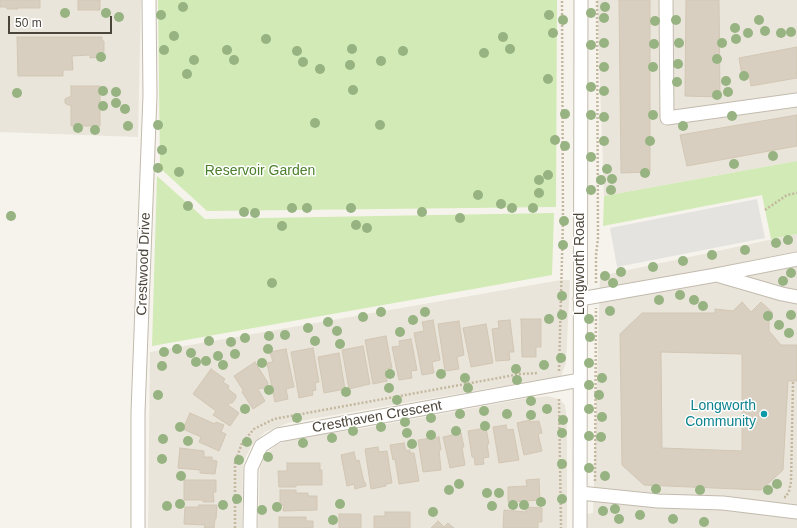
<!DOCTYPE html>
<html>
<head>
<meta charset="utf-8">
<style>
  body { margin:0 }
  #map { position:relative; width:797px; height:528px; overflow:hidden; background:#f6f3ec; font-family:Helvetica,sans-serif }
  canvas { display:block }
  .scale { position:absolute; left:8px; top:16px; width:104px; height:18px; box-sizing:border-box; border:2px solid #4b4439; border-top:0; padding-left:5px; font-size:12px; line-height:14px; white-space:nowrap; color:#4b4439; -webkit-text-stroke:3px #fff; paint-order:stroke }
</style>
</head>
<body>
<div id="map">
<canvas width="797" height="528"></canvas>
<div class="scale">50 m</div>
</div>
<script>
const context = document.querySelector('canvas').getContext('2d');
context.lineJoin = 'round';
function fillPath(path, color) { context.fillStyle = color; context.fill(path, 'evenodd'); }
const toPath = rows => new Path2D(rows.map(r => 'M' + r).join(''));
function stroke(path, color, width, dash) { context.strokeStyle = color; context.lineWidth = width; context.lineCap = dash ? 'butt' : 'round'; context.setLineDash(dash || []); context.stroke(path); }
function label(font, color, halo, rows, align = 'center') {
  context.font = font + ' Helvetica,sans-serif'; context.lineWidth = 3; context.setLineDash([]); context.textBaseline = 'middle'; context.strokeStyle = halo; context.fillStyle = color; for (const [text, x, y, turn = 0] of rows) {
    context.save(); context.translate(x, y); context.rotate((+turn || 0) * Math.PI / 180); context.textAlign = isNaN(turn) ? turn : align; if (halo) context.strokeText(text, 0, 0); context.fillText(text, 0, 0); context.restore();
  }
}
fillPath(toPath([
  [0,0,141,0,138,137,0,132],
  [597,0,797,0,797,161,604,196],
  [797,234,797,528,587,528,587,514,593,513,600,276],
  [561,280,570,280,566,363,561,376,288,423,265,432,252,445,243,462,242,528,148,528,150,352],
  [547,396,559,399,565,405,567,420,567,528,258,528,260,466,264,456,276,445,294,438,360,429,522,399]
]), '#eae5da');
fillPath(toPath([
  [158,0,557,0,556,207,207,211,160,168],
  [797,161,797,234,771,239,762,195,603,226,604,196],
  [157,176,205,219,554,213,552,275,152,346]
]), '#d2eab5');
fillPath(toPath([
  [757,199,765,238,617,267,610,228]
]), '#e5e3e0');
const building = toPath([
  [0,0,40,0,40,8,17,8,18,9,7,9,7,7,0,7,0,0],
  [78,0,100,0,100,10,78,10,78,0],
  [619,0,650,0,650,172,621,173,619,0],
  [686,0,719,0,720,97,685,96,686,0],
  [17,37,102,37,102,41,104,41,104,52,102,52,102,57,90,58,90,55,72,56,73,70,63,70,63,76,18,76,17,37],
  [797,47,797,78,751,86,749,74,742,75,739,58,797,47],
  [71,86,100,86,100,126,71,126,71,105,68,105,65,103,65,99,71,96,71,86],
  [797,115,797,146,687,166,680,135,797,115],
  [742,302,751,312,761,302,773,313,769,315,769,331,781,345,797,345,797,381,788,381,783,470,761,490,644,485,622,465,620,334,642,313,715,313,715,309,733,311,742,302],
  [661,352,742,354,742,451,662,448,661,352],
  [521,319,541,319,541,347,536,347,536,357,522,357,521,319],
  [433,320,440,360,432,362,434,373,422,375,414,333,424,331,422,322,433,320],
  [510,320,514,352,509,352,510,360,496,361,492,329,499,328,498,321,510,320],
  [459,321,464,355,457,357,459,369,445,371,438,324,459,321],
  [486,324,493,363,471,367,463,328,486,324],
  [386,336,392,368,385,369,387,381,373,384,365,340,386,336],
  [411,339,417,370,411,371,412,378,399,380,392,347,400,346,399,341,411,339],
  [363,346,370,384,349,389,342,350,363,346],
  [313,348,319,382,315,383,316,390,312,391,313,395,299,398,291,352,313,348],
  [286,349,294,387,286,389,288,399,275,402,267,363,273,362,270,352,286,349],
  [339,353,345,389,324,393,318,357,339,353],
  [255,362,268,383,267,387,264,389,261,388,258,389,265,401,253,409,242,392,243,390,234,376,255,362],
  [211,369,225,379,223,382,229,386,228,389,236,395,236,398,232,403,229,403,228,405,239,413,230,426,213,415,216,411,193,394,211,369],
  [190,413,215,424,216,422,224,425,221,432,226,434,219,451,199,442,201,437,183,429,190,413],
  [530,420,530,422,539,421,542,433,538,434,542,451,524,455,517,423,530,420],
  [506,425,507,430,513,429,519,460,499,463,493,427,506,425],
  [486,428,489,444,487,444,489,457,483,458,484,464,475,465,474,457,472,457,468,431,486,428],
  [461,433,464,447,462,447,465,465,450,468,443,437,461,433],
  [439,437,441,450,439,450,441,470,423,472,418,440,439,437],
  [404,443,406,451,410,450,410,453,414,453,419,481,399,484,395,459,393,460,390,445,404,443],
  [378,447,379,452,387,451,392,483,386,484,386,486,371,489,365,449,378,447],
  [180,448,204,451,204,457,212,457,212,460,217,461,215,474,200,473,200,470,178,468,180,448],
  [354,452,356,461,359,460,364,482,365,482,366,486,355,489,354,484,347,486,341,455,354,452],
  [287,463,320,463,320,470,322,470,322,485,296,485,296,487,279,487,278,471,287,471,287,463],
  [539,479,540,500,508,502,508,487,527,486,526,480,539,479],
  [184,480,216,480,216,492,213,492,214,502,203,502,203,500,184,500,184,480],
  [280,490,296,490,296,493,308,493,308,496,317,496,317,510,283,511,284,505,280,505,280,490],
  [199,505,217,505,216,519,215,519,214,528,204,528,205,525,184,524,185,507,199,507,199,505],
  [526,507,542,508,542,522,538,522,538,528,503,528,504,510,526,512,526,507],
  [385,512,410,512,410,528,374,528,374,516,385,516,385,512],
  [339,514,361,514,361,528,339,528,339,514],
  [279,517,306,517,306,521,313,521,313,528,279,528,279,517],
  [438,521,444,527,448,523,454,528,431,528,438,521]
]);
fillPath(building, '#d8cfc1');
stroke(building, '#d3c7b4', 1);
const minor = toPath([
  [666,0,667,118,797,100],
  [720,276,782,294,797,297],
  [580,299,716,275,797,259],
  [580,493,658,501,723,503,797,512],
  [138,528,138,412,150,95,149,0],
  [250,528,251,468,261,446,278,435,580,380],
  [580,528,581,0]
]);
stroke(minor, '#c2bbae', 15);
stroke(toPath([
  [765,210,787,195,797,193],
  [596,283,596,255,598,238,597,0],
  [559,371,563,220,562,0],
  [559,399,561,528],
  [595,481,596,308],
  [784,497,786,497,789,491,791,482,793,382],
  [235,528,235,463,242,443,254,429,274,419,520,374,538,373]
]), '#c4b79f', 2.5, [2, 2]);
stroke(minor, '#fff', 13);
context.fillStyle = '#97b381';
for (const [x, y] of [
  [183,7],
  [605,7],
  [65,13],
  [106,13],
  [591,13],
  [161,15],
  [549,15],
  [119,17],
  [604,18],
  [563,20],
  [676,20],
  [759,20],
  [655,21],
  [735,28],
  [765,31],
  [791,32],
  [553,33],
  [748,33],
  [781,33],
  [174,36],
  [503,37],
  [266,39],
  [736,39],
  [604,43],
  [679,43],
  [722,43],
  [654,44],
  [591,45],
  [352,49],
  [510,49],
  [164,50],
  [227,50],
  [297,51],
  [403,51],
  [484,53],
  [101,57],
  [717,59],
  [194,60],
  [234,60],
  [381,61],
  [303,62],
  [678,64],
  [350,65],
  [604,67],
  [653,67],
  [320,69],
  [187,74],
  [744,76],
  [548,79],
  [726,81],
  [677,82],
  [591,87],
  [353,90],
  [103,91],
  [604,91],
  [116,92],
  [728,92],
  [17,93],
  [717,95],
  [116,103],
  [103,106],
  [125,109],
  [565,114],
  [591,115],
  [653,115],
  [732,116],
  [604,117],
  [315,123],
  [158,125],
  [380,125],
  [128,126],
  [683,126],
  [78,128],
  [95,130],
  [555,140],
  [604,141],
  [650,141],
  [565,146],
  [162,150],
  [773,156],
  [591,157],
  [734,164],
  [158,168],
  [607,169],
  [179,172],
  [645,173],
  [548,175],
  [612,179],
  [539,180],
  [601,180],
  [591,190],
  [611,190],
  [539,193],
  [478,195],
  [501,204],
  [188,206],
  [292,208],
  [307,208],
  [351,208],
  [512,208],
  [533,208],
  [244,212],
  [422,212],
  [255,213],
  [11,216],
  [460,218],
  [564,221],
  [356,225],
  [282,226],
  [367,228],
  [788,240],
  [776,243],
  [563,245],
  [745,250],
  [712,255],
  [683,261],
  [653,267],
  [621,272],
  [791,273],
  [605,276],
  [783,281],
  [272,283],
  [613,283],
  [680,295],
  [562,296],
  [659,300],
  [694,300],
  [703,306],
  [610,311],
  [381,312],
  [425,312],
  [562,315],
  [791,315],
  [768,316],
  [363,317],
  [549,319],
  [589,319],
  [413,320],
  [328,322],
  [779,325],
  [308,328],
  [337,331],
  [400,332],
  [789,333],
  [285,335],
  [269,336],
  [590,337],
  [245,338],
  [209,341],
  [315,341],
  [231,342],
  [340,344],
  [177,349],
  [268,349],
  [164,352],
  [191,353],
  [235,354],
  [218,356],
  [561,358],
  [206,361],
  [196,362],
  [262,363],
  [589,363],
  [223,365],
  [544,365],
  [162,366],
  [516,369],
  [390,374],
  [441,374],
  [465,378],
  [602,378],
  [517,380],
  [589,385],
  [389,388],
  [468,388],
  [269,390],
  [346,392],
  [158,395],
  [599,395],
  [397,400],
  [531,401],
  [245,409],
  [547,409],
  [589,409],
  [484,411],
  [460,414],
  [507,414],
  [531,415],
  [602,417],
  [297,418],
  [431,418],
  [563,420],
  [405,422],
  [485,426],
  [180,427],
  [381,427],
  [353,431],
  [456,431],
  [407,433],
  [562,433],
  [431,435],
  [589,436],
  [601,437],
  [332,438],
  [163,439],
  [188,441],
  [247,442],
  [303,443],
  [412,444],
  [268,457],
  [162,459],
  [239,460],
  [562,464],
  [589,468],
  [181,476],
  [605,476],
  [459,484],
  [777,484],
  [656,489],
  [449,490],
  [700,490],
  [768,490],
  [487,493],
  [499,493],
  [237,499],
  [562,499],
  [541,502],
  [180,504],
  [340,504],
  [223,505],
  [513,505],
  [524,505],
  [167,506],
  [492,506],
  [277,507],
  [615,509],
  [262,510],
  [603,511],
  [433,512],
  [640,515],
  [619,519],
  [673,519],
  [333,520],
  [704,522]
]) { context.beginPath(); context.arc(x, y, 5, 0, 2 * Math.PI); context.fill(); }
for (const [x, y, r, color] of [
  [764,414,4,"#0f9aa8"]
]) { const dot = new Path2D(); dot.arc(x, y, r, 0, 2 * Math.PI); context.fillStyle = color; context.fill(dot); stroke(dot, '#fff', 1.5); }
label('14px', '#4a7f2a', '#fff', [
  ["Reservoir Garden",260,171]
]);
label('14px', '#4b4439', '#fff', [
  ["Crestwood Drive",144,264,-88],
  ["Longworth Road",580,264,-90],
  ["Cresthaven Crescent",377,417,-10]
]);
label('14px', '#0d838f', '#fff', [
  ["Longworth",756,406],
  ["Community",756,422]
], 'right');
</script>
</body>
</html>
